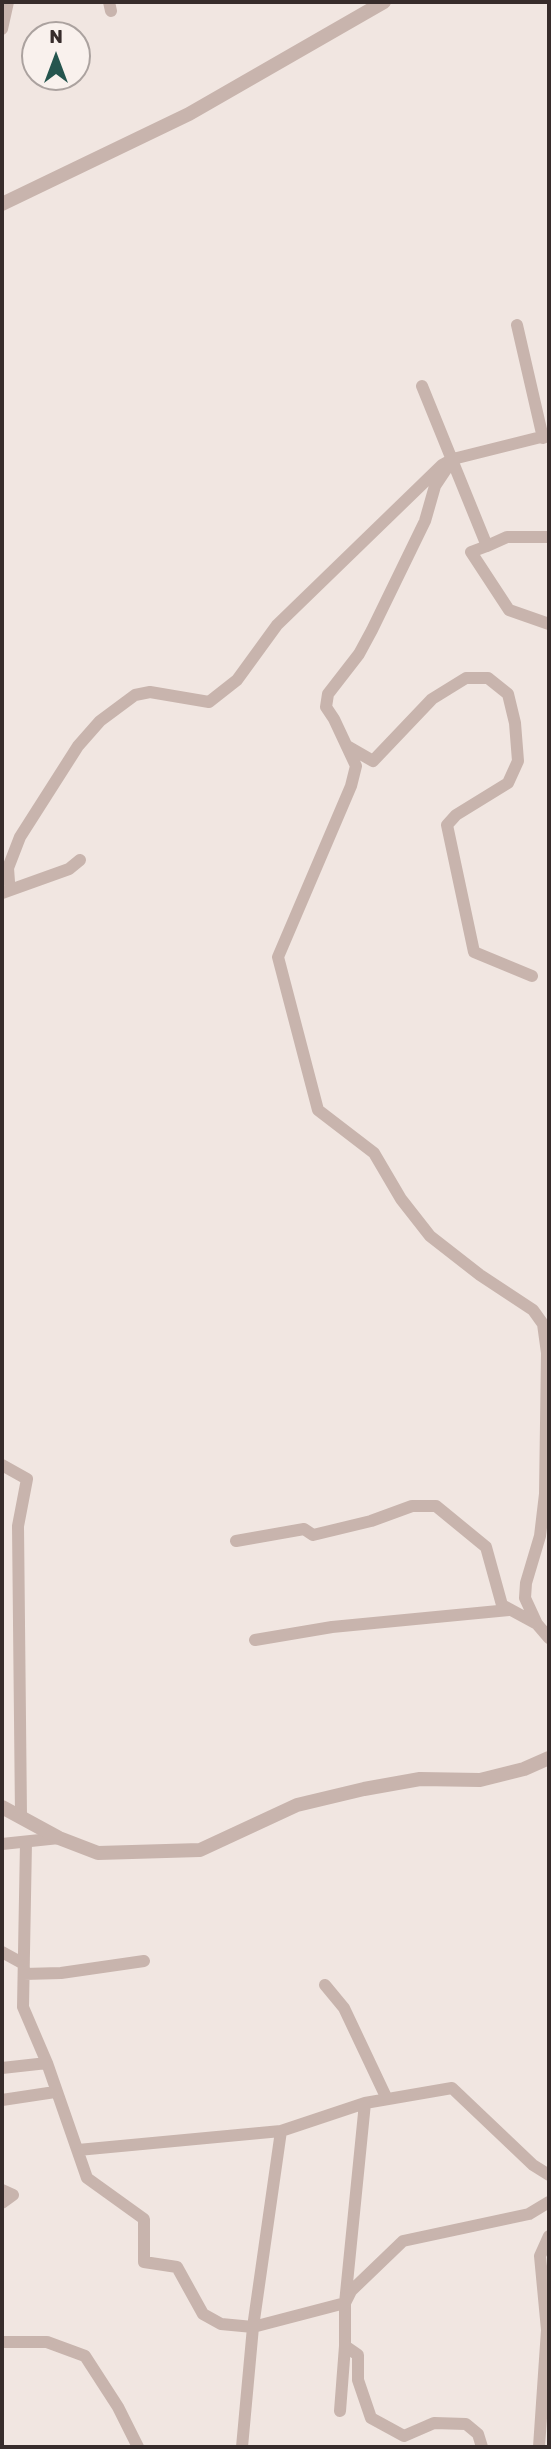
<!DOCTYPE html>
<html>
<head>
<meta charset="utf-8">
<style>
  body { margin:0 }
  #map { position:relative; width:551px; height:2449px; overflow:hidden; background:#f1e6e1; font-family:Rubik,sans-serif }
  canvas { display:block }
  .frame { position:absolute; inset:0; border:4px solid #372c2b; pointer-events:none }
  .north { position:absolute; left:21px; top:21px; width:70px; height:70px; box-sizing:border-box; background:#f9f1ed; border:2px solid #aba29f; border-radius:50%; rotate:0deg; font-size:19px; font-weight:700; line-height:28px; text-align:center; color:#372c2b }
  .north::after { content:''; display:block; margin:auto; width:24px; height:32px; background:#25554e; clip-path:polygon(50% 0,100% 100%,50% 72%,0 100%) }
</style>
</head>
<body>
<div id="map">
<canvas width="551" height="2449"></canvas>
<div class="frame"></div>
<div class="north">N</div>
</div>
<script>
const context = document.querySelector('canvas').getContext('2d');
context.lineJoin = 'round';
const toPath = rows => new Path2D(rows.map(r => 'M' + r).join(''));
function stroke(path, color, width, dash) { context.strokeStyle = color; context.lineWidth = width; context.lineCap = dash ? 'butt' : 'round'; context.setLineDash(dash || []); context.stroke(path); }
stroke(toPath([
  [109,2,111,11],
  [2,29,8,2],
  [517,325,543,438],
  [422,386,487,546,471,552,509,610,549,624],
  [453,459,435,486,425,521,372,630,359,654,328,694,326,707,334,719,356,766,351,786,278,957,318,1110,374,1153,401,1199,430,1236,480,1275,533,1310,543,1324,547,1353,545,1494,540,1536,526,1583,525,1598,537,1624,549,1638],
  [487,546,507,537,549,537],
  [347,746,373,761,432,699,466,678,488,678,508,694,515,723,518,761,508,783,456,815,447,825,474,952,532,976],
  [9,882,8,868,20,837,78,746,100,721,135,695,150,692,209,702,237,680,277,625,442,465,453,459,549,435],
  [2,893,69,869,80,860],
  [2,1465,27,1479,18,1526,21,1816],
  [236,1541,304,1529,313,1535,371,1521,412,1506,436,1506,486,1547,502,1605,537,1624],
  [255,1640,332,1627,509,1610],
  [26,1842,23,2007,47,2063,87,2178,144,2219,144,2262,177,2267,203,2314,221,2324,253,2327,345,2303,351,2291,403,2241,529,2214,549,2202],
  [2,1844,59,1838],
  [2,1952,22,1963],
  [24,1974,61,1973,144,1961],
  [325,1985,344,2008,387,2099],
  [2,2068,47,2063],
  [2,2100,55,2092],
  [78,2150,281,2131,365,2103,452,2088,533,2165,549,2175],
  [2,2190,13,2195,2,2203],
  [2,2342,47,2342,85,2356,118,2407,138,2447],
  [345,2346,358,2355,358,2380,371,2418,404,2436,434,2423,466,2424,478,2434,482,2447],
  [340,2411,345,2346,345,2303,365,2103],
  [242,2447,253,2327,281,2131],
  [539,2447,547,2330,540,2256,549,2236]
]), '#c8b4ad', 12);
stroke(toPath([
  [2,204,189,114,384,2],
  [2,1807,59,1838,98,1853,200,1850,297,1805,364,1789,420,1779,480,1780,524,1769,549,1758]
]), '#c8b4ad', 14);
</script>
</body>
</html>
